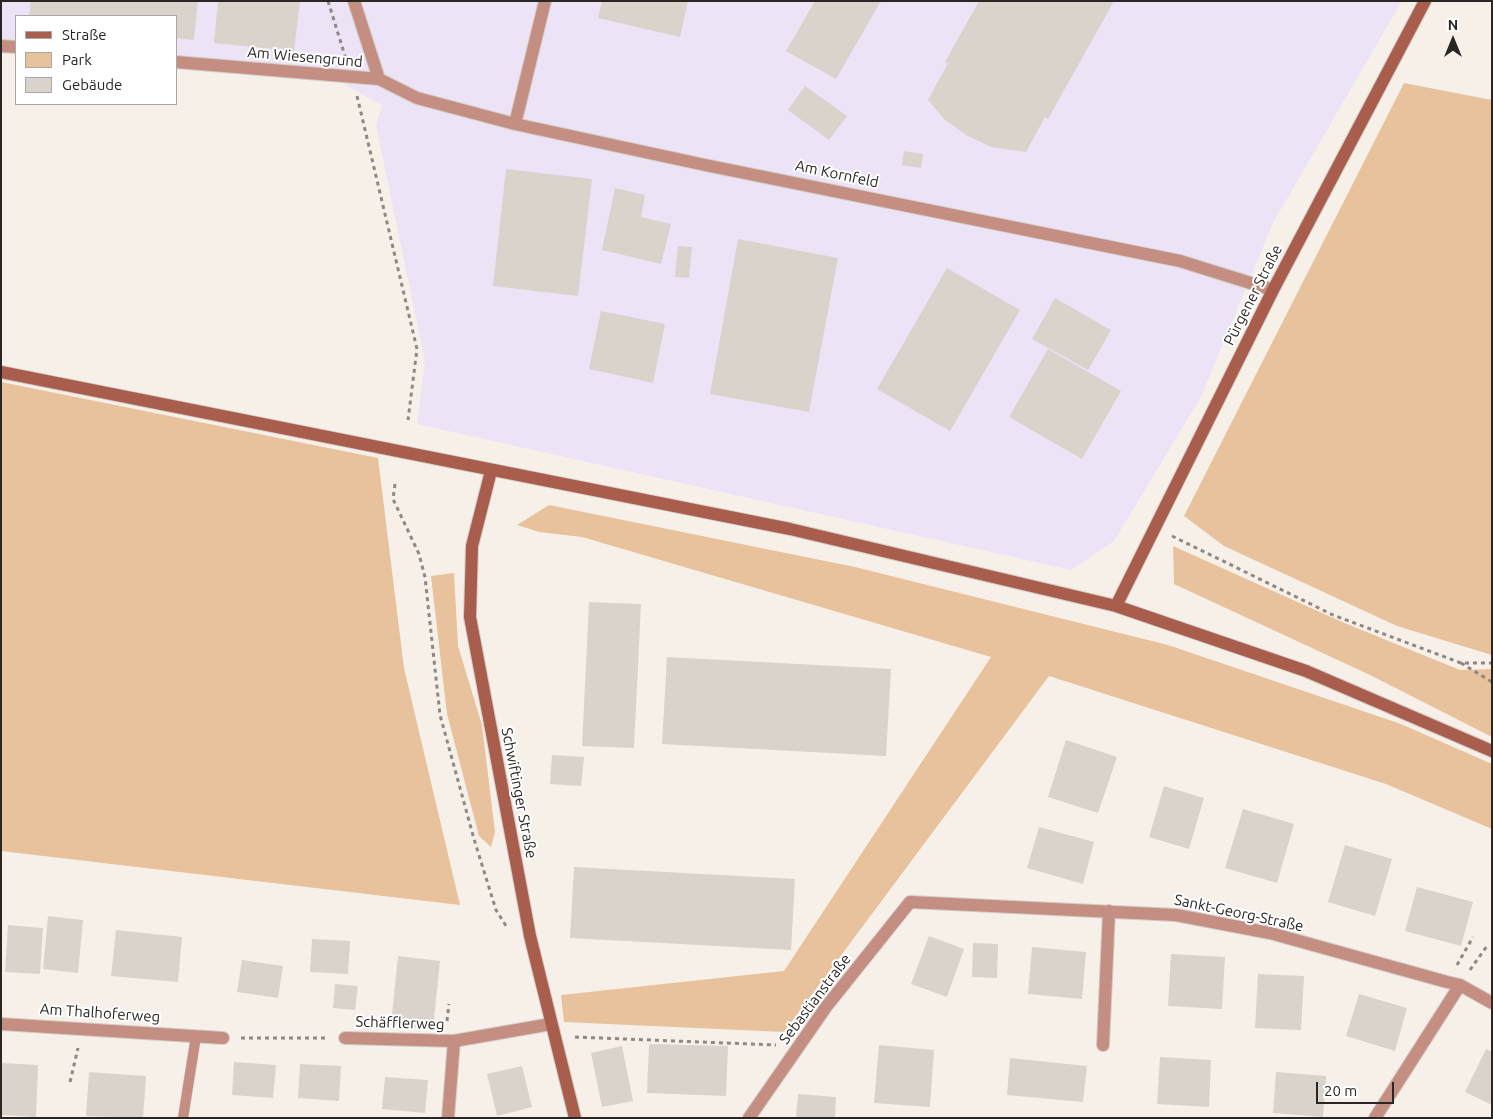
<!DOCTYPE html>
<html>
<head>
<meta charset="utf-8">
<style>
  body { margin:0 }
  #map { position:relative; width:1493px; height:1119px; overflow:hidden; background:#f7f0e9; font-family:Ubuntu,sans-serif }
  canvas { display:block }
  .frame { position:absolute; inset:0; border:2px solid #292624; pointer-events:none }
  .legend { position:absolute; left:15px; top:15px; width:162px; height:90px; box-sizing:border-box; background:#fff; border:1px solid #a9a8a7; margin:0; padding:6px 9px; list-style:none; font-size:15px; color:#292624 }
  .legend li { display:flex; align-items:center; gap:10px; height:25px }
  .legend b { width:25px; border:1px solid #a9a8a7 }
  .north { position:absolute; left:1428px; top:15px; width:50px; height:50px; -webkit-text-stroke:4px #fff; paint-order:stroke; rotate:0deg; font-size:14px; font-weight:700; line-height:20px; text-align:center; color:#292624 }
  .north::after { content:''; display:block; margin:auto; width:18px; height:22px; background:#292624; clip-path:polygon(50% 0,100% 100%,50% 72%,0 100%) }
  .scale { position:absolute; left:1316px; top:1082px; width:78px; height:22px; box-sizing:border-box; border:2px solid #292624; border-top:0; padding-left:6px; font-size:15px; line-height:18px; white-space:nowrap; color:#292624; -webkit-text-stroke:4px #fff; paint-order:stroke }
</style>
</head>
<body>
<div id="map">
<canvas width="1493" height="1119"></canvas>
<div class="frame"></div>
<ul class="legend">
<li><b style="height:6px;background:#a95e4d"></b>Straße</li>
<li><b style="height:14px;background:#e7c29d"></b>Park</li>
<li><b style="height:14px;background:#dad3cc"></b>Gebäude</li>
</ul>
<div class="north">N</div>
<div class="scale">20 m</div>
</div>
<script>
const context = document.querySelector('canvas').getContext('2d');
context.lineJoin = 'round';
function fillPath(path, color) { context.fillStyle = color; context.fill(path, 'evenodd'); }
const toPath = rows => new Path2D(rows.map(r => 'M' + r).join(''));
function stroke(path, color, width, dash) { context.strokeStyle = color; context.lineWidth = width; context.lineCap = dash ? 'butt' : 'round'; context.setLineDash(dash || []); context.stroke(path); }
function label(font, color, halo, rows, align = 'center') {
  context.font = font + ' Ubuntu,sans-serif'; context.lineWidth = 4; context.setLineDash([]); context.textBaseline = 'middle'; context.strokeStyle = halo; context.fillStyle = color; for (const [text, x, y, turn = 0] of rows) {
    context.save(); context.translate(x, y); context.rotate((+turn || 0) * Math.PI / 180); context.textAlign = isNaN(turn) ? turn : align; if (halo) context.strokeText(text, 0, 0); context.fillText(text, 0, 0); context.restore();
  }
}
fillPath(toPath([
  [1,1,1402,1,1273,223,1201,397,1114,541,1071,570,417,424,425,362,376,125,382,105,340,82,176,62,176,16,16,16,16,44,1,42]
]), '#ede3f7');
fillPath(toPath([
  [1404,83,1492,100,1492,655,1397,626,1224,546,1184,516],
  [1,382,378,458,404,668,460,905,1,851],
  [549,505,855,567,1168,645,1401,724,1492,764,1492,829,1386,784,1049,676,784,1032,564,1022,561,995,784,971,991,657,582,537,539,532,517,525],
  [1173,546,1342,622,1460,670,1492,669,1492,737,1370,675,1174,584],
  [454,573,458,646,482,725,495,832,491,847,479,836,447,714,431,576]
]), '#e7c29d');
fillPath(toPath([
  [31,1,198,1,194,40,176,38,176,16,29,16],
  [218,1,300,1,294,51,214,43],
  [602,1,688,1,680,37,598,18],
  [815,1,881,1,836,79,786,51],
  [979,1,1114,1,1048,119,1045,117,1026,152,991,147,966,135,944,119,928,100,948,63,945,62],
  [805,86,847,116,829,140,788,110],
  [904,151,923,154,921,168,902,165],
  [506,169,592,179,578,296,493,286],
  [615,188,645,195,641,217,671,224,661,264,602,250],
  [738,239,838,258,809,412,710,394],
  [678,246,692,247,689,278,675,277],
  [947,268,1020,310,950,431,877,389],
  [1055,298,1111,330,1088,370,1032,339],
  [601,311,665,324,653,383,589,369],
  [1048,349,1121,391,1082,459,1009,417],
  [589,602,641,604,634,748,582,746],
  [667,657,891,669,886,756,662,744],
  [1066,740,1117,757,1098,813,1048,797],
  [552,755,584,757,581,786,550,784],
  [1164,786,1204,798,1189,849,1149,837],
  [1243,809,1294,824,1277,883,1225,868],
  [1039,827,1094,842,1083,884,1027,868],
  [1345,845,1392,859,1375,916,1328,902],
  [574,867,795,879,791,950,570,938],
  [1417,887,1473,902,1461,946,1405,931],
  [48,916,83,920,78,973,43,969],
  [8,925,43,928,40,974,5,972],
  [116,930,182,937,178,982,111,976],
  [929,936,964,949,947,997,911,984],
  [312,939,350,941,348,974,310,972],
  [973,943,998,944,997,978,972,977],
  [1032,947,1086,952,1082,999,1028,994],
  [1171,954,1225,957,1222,1009,1168,1006],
  [398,956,440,961,433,1029,391,1025],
  [242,960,283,966,278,998,237,992],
  [1258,974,1304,976,1301,1030,1255,1028],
  [335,984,358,986,355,1010,333,1008],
  [1359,994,1407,1008,1395,1051,1346,1036],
  [649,1044,728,1046,726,1096,647,1093],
  [879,1045,934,1050,930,1107,874,1103],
  [622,1046,633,1101,602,1107,591,1053],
  [1486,1049,1492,1052,1492,1105,1465,1092],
  [1160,1057,1211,1060,1209,1107,1157,1104],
  [1010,1058,1087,1066,1083,1102,1007,1095],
  [234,1062,276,1065,273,1098,232,1095],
  [1,1063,38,1065,36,1117,1,1115],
  [300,1064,341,1066,339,1101,298,1098],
  [522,1066,532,1107,497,1116,487,1074],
  [89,1072,146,1076,143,1118,86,1116],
  [1276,1072,1326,1076,1323,1117,1273,1113],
  [385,1077,428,1080,425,1113,382,1109],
  [798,1094,836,1097,835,1118,796,1118]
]), '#dad3cc');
const lane = toPath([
  [183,1118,196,1036]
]);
const street = toPath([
  [354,1,379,79],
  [1,46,16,47],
  [176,62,379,79,417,98,515,124,705,165,1180,261,1273,290],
  [515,124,545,1],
  [1,1024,223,1038],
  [345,1038,454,1041,551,1024],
  [1103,1045,1109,911],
  [448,1118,454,1041],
  [749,1118,826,1007,910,902,1176,915,1270,933,1447,982,1460,985,1492,1003],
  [1375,1118,1460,985]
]);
const secondary = toPath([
  [1,372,790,529,1116,606,1306,671,1492,751],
  [491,471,472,546,470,617,530,936,575,1118],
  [1116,606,1273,290,1425,1]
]);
stroke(lane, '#d2ccc6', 11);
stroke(street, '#d2ccc6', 14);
stroke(secondary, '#d2ccc6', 14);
stroke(toPath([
  [328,1,345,56],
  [357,96,417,349,408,420],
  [395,484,393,499,419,554,425,577,440,715,474,839,496,910,508,929],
  [1172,536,1333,615,1461,663,1492,663],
  [1461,663,1492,682],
  [1457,965,1473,937],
  [1470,970,1487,946],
  [447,1021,449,1004],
  [575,1037,776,1045],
  [241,1038,328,1038],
  [70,1082,78,1048]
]), '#8d8883', 3, [4, 4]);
stroke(lane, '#c48f82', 10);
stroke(street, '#c48f82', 12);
stroke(secondary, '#a95e4d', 12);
label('15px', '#292624', '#fff', [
  ["Am Wiesengrund",305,57,5],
  ["Am Kornfeld",837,174,12],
  ["Pürgener Straße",1253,295,-63],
  ["Schwiftinger Straße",519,793,79],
  ["Sankt-Georg-Straße",1239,913,12],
  ["Sebastianstraße",815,999,-53],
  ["Am Thalhoferweg",100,1013,4],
  ["Schäfflerweg",400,1023,2]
]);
</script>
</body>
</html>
